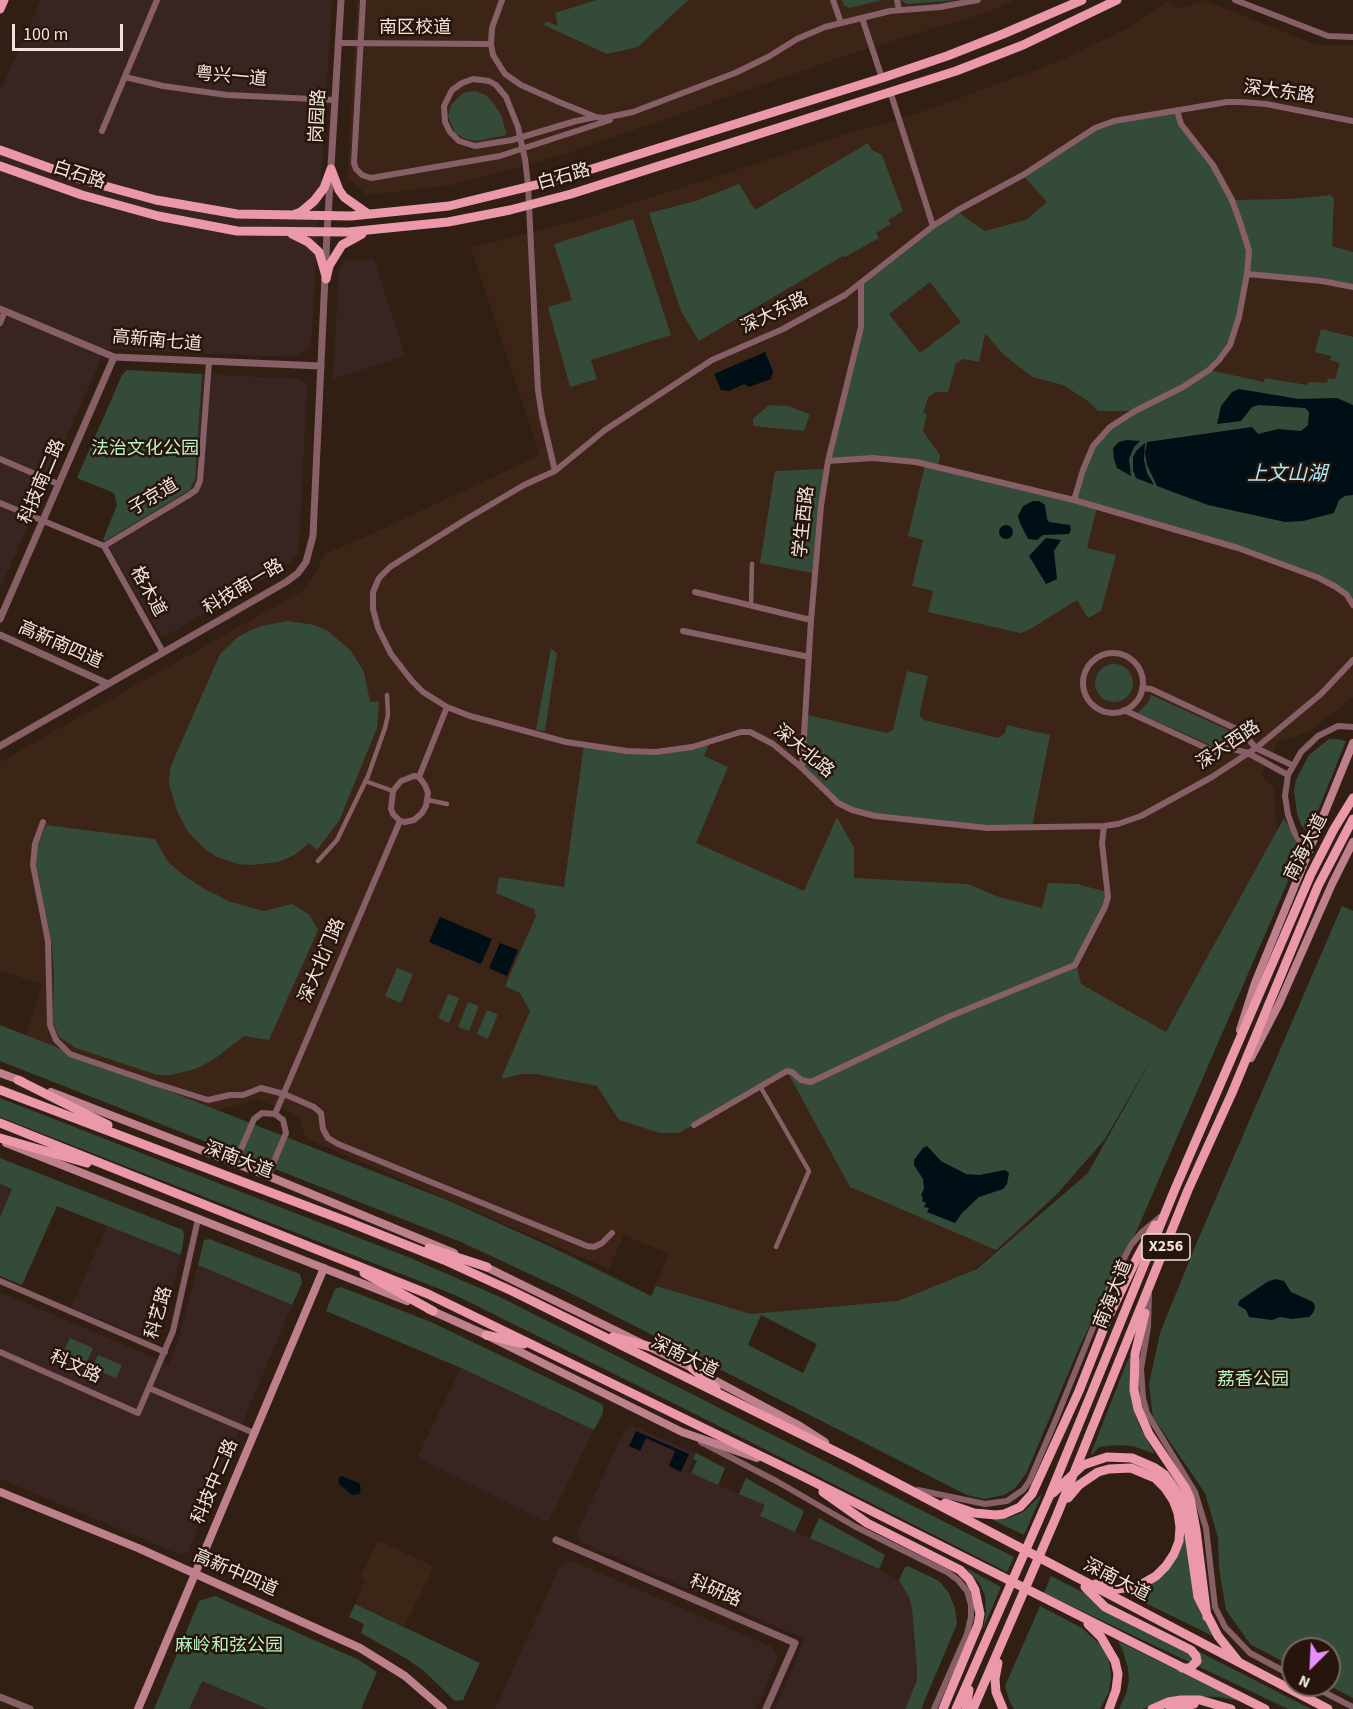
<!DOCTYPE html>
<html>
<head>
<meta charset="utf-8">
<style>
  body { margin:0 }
  #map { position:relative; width:1353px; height:1709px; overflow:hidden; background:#311f14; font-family:"Source Sans 3",sans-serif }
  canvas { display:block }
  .north { position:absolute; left:1281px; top:1637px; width:60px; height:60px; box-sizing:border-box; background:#27150b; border:2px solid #77675f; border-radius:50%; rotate:204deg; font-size:16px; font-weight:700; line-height:24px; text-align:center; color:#f0e3dc }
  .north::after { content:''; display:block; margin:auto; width:21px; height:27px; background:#e88eff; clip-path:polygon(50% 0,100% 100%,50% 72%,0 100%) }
  .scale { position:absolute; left:12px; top:24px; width:111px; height:27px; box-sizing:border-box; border:3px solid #f0e3dc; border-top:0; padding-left:8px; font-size:18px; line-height:21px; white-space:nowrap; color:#f0e3dc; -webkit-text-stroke:4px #27150b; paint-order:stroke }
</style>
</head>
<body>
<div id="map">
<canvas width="1353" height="1709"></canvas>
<div class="north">N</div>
<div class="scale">100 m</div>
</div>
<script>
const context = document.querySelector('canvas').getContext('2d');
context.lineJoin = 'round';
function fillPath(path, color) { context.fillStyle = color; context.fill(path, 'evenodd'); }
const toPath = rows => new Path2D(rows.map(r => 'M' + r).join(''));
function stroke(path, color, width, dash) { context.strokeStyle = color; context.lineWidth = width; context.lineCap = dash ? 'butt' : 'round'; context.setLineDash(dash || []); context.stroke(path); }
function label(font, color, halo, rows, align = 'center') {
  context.font = font + ' "Source Sans 3","Noto Sans SC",sans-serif'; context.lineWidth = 5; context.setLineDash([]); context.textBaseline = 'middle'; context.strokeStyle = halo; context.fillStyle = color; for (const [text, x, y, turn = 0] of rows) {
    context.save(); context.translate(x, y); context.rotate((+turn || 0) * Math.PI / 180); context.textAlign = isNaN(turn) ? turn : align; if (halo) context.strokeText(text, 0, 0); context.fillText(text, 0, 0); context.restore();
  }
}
fillPath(toPath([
  [41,0,332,0,311,345,294,357,105,349,0,589,0,92],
  [374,259,405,356,333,379,339,271,345,260],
  [202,374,300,379,307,385,299,545,297,555,289,564,165,636,160,635,105,541,190,490,194,484],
  [0,1184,13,1188,0,1217],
  [107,1226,181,1255,159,1340,155,1343,71,1307],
  [198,1265,292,1305,188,1552,179,1554,0,1479,0,1292,169,1364,178,1342],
  [461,1368,594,1430,550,1519,547,1522,417,1457],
  [630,1425,696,1453,688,1472,765,1505,761,1517,843,1552,899,1580,909,1597,912,1609,917,1670,917,1680,905,1709,775,1709,805,1639,580,1542,577,1533,625,1429],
  [572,1561,772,1647,778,1658,756,1709,495,1709,559,1568],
  [201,1681,268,1709,189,1709]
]), '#382522');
fillPath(toPath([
  [357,0,1015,0,988,12,847,55,563,155,453,185,367,195,347,178],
  [1169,0,1178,9,1204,0,1317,45,1353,45,1353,697,1313,729,1297,736,1278,741,1261,775,1274,788,1275,815,1280,840,1144,1069,1105,1139,1057,1194,1017,1233,959,1282,925,1299,758,1315,709,1312,654,1288,669,1254,624,1235,609,1269,306,1138,298,1116,257,1099,214,1111,24,1042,42,985,0,970,0,762,302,591,315,574,324,554,365,537,540,455,471,248,591,217,849,133,913,115,1062,60,1128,28],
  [378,1540,434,1567,404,1627,355,1604,365,1580,360,1578]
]), '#3c2416');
fillPath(toPath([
  [596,0,688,0,638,47,607,54,544,25,546,21,558,26,555,13],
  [842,0,882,0,850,8,845,6],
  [900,0,958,0,907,4],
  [475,91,486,95,494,104,501,115,507,135,476,141,465,139,455,133,448,116,451,105,463,93],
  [1177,110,1181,124,1213,165,1232,200,1289,199,1331,195,1334,199,1332,246,1353,252,1353,287,1247,274,1230,345,1209,370,1264,382,1265,378,1307,385,1309,382,1327,383,1328,378,1335,379,1340,363,1330,360,1331,356,1315,352,1321,329,1353,337,1353,605,1336,587,1238,548,1097,507,1087,548,1116,555,1101,611,1088,618,1077,600,1027,631,1020,633,928,612,933,591,912,586,923,540,908,536,925,465,889,459,828,461,861,327,861,283,958,210,963,216,985,231,1026,220,1047,202,1023,175,1095,128],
  [930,282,961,322,920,353,889,314],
  [985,333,1003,354,1032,377,1063,385,1088,401,1098,411,1133,411,1110,427,1093,446,1074,499,938,467,940,455,923,431,927,414,923,413,929,396,936,392,948,392,956,363,964,359,979,362],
  [868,143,872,150,882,155,903,211,888,220,891,224,876,233,879,238,845,257,843,256,699,341,681,311,649,213,696,201,739,184,755,210],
  [633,219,671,335,591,360,597,379,570,387,548,307,572,300,554,244],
  [127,370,202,374,195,479,190,490,105,541,103,540,117,505,114,493,77,478,122,375],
  [769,405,788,406,810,414,804,431,753,426,753,419],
  [824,469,818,507,812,573,760,563,775,471],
  [288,621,315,625,328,631,351,651,364,672,370,702,379,702,377,728,339,821,317,850,309,843,296,854,279,862,250,865,238,864,217,857,206,850,188,832,177,811,169,784,170,768,220,654,238,637,249,631,261,626],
  [551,649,557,653,545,731,536,730],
  '1095 683a19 19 0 1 1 38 0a19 19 0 1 1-38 0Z',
  [907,671,928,676,920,711,920,716,924,720,998,738,1005,733,1007,725,1050,735,1032,827,987,828,875,816,838,803,802,768,807,715,887,733,893,730],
  [1151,695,1235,733,1217,748,1138,713,1149,701],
  [1337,739,1346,741,1309,833,1301,825,1297,813,1294,791,1296,780,1309,755,1329,739],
  [710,742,704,756,728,767,696,843,804,891,837,817,854,848,854,878,968,884,999,897,1042,908,1048,883,1077,884,1107,892,1108,897,1076,963,1081,984,1166,1032,1284,818,1302,849,1127,1253,1116,1271,1079,1348,1026,1474,1015,1488,1004,1495,984,1499,967,1495,564,1290,461,1242,0,1061,0,1025,452,1202,562,1252,651,1296,656,1286,751,1314,898,1301,977,1269,1088,1173,1156,1051,1105,1139,1057,1194,996,1250,850,1187,787,1071,679,1133,660,1133,619,1120,597,1086,536,1074,521,1074,501,1079,530,1011,520,993,505,986,536,916,534,909,496,893,499,877,564,887,584,745,656,752],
  [761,1315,817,1344,803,1373,748,1345],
  [46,825,155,839,168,862,183,875,203,888,231,902,264,911,292,904,309,914,318,930,269,1040,244,1036,213,1060,195,1069,171,1075,157,1075,76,1048,59,1037,53,1022,54,972,52,946,36,863,36,850],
  [1342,906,1353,911,1353,1698,1328,1685,1329,1649,1293,1649,1293,1667,1250,1644,1226,1610,1219,1568,1218,1538,1205,1493,1153,1417,1149,1384,1160,1333,1194,1249],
  [397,968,413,974,401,1003,385,996],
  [448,994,459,998,449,1023,438,1018],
  [468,1002,479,1006,469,1031,458,1027],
  [487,1010,498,1014,488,1039,477,1034],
  [0,1098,408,1257,500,1297,1014,1557,1007,1572,699,1416,455,1295,0,1117],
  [0,1158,183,1230,184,1236,181,1255,57,1206,22,1285,0,1276,0,1217,12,1189,0,1184],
  [209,1239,300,1274,302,1283,292,1305,198,1265,204,1240],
  [341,1287,431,1322,600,1403,603,1406,603,1413,594,1430,461,1368,326,1311,335,1289],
  [70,1338,93,1348,86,1364,62,1354],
  [98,1355,122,1365,116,1378,92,1368],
  [1129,1357,1132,1362,1130,1390,1133,1408,1140,1427,1155,1454,1133,1446,1117,1445,1099,1447,1092,1455,1091,1453],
  [696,1453,725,1468,718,1485,691,1473,697,1461,693,1459],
  [746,1478,804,1511,795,1532,760,1516,765,1505,739,1494],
  [1042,1494,1024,1535,987,1517,1009,1518,1023,1512],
  [819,1518,885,1555,879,1569,810,1538],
  [1186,1531,1198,1605,1204,1618,1217,1638,1123,1592,1164,1574,1179,1554],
  [908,1566,939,1581,949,1593,955,1608,957,1624,921,1709,905,1709,917,1680,917,1670,912,1609,909,1597,899,1580,905,1567],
  [966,1568,1001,1587,983,1629,986,1611,985,1596,980,1584],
  [1051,1576,1266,1686,1311,1709,1288,1709,1044,1593],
  [215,1596,359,1660,377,1672,361,1709,268,1709,202,1681,189,1709,154,1709,199,1601],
  [355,1604,480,1663,463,1700,455,1701,424,1671,407,1659,361,1633,364,1624,349,1617],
  [1040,1606,1082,1628,1102,1646,1109,1660,1111,1676,1109,1692,1100,1709,1014,1709,1009,1700,1005,1686],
  [1118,1641,1240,1701,1218,1697,1178,1696,1142,1709,1119,1709,1126,1694,1129,1681,1128,1668,1123,1651]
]), '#354b3a');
fillPath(toPath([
  [765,352,773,371,771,379,749,387,744,384,729,391,721,390,714,374],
  [1239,389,1299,399,1337,398,1353,405,1353,495,1345,496,1339,500,1334,513,1303,521,1285,522,1208,505,1157,486,1147,465,1145,453,1147,442,1252,427,1258,434,1278,429,1301,431,1308,425,1309,412,1305,408,1259,405,1252,407,1241,421,1217,424,1221,406,1232,392],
  [1127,440,1140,441,1134,447,1129,459,1131,476,1117,468,1114,459,1113,448,1119,442],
  [1145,443,1144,460,1147,473,1154,485,1136,478,1133,470,1133,457,1136,451],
  [1033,501,1039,501,1045,505,1047,519,1049,522,1070,525,1071,530,1069,534,1043,535,1037,540,1028,539,1020,523,1018,516,1023,506],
  '999 532a7 7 0 1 1 14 0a7 7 0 1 1-14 0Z',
  [1046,538,1061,540,1054,551,1057,579,1046,584,1029,556],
  [440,917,492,939,481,964,429,942],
  [500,943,518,950,507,976,489,968],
  [927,1146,941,1161,966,1174,979,1175,1005,1170,1009,1173,1007,1184,1003,1189,979,1197,962,1213,955,1223,927,1212,929,1208,924,1207,926,1203,922,1201,923,1197,921,1196,924,1188,923,1179,914,1165,914,1160,923,1148],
  [1275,1279,1284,1281,1291,1292,1313,1302,1315,1307,1313,1313,1309,1317,1292,1319,1280,1317,1272,1320,1249,1317,1246,1310,1238,1305,1239,1301,1267,1282],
  [636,1431,689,1454,681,1472,669,1466,675,1451,646,1438,640,1451,629,1446],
  [342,1476,359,1483,361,1488,359,1494,352,1495,339,1484,339,1478]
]), '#000f16');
stroke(toPath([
  [751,606,752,564],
  [365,781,393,791],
  [428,800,447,804],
  [318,861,337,840,368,776,385,728,388,715,387,695],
  [760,1086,809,1171,776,1247]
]), '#875f67', 4.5);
stroke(toPath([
  [363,0,354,163,356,169,362,175,371,178,500,156,610,120],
  [502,0,492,28,491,44,493,55,505,74,521,85,559,102,596,117,604,118,633,112,735,73,768,57,797,39,825,27,890,11,940,7,978,0],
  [833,0,841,23],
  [897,0,899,10],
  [1235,0,1328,36,1353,37],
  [862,18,882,78],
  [339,43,491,44],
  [125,77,163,86,227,95,335,100],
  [890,91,933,226],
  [1353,121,1266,104,1241,102,1227,102,1114,121,1095,128,1023,175,958,210,933,226,845,295,783,329,712,360,605,430,555,471,524,485,468,518,390,567,379,578,373,592,373,609,378,628,391,654,412,681,423,692,447,707,470,716,566,742,627,751,656,752,692,747,741,732,750,732,773,744,802,768,838,803,852,810,875,816,987,828,1104,826,1118,824,1141,816,1212,777,1256,748,1321,694,1353,660],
  [102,131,157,0],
  [1247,274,1322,281,1353,287],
  [0,323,5,311],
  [0,459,58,484],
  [828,461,873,458,916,462,1074,500,1238,548,1319,578,1336,587,1347,595,1353,605],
  [555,471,542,416,538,390,528,185,525,159,522,146,518,127,506,97,496,85,489,81,473,79,462,83,452,90,444,106,445,122,450,132,459,141,475,146,512,140,576,121,596,117],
  [1074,500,1083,470,1093,446,1110,427,1135,411,1183,387,1209,370,1219,360,1230,345,1239,317,1247,274,1249,251,1241,225,1232,200,1213,165,1181,124,1177,110],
  [0,503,104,546,189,495,196,490,200,481,209,362],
  [104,546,163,652],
  [695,592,811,620],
  [683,631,809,657],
  '1083 683a30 30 0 1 1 60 0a30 30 0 1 1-60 0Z',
  [1142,688,1151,689,1241,731,1256,748,1292,765],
  [1124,710,1215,752,1229,748,1248,753,1288,775],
  [802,768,811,620,821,506,828,461,861,327,861,283],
  [414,776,419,777,425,785,428,793,426,806,422,813,414,820,405,822,400,821,393,814,391,809,393,791,401,781,414,776],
  [419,777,447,707],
  [43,822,35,844,33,865,48,941,50,1025,56,1040,70,1054,157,1084,208,1100,230,1095,243,1095,261,1088,284,1094,314,1107,321,1113,323,1129,328,1138,338,1144,587,1246,594,1247,602,1243,612,1233],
  [1307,853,1295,834,1288,815,1285,796,1288,775,1301,752,1318,736,1338,726,1353,727],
  [275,1114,400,821],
  [694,1125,787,1071,792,1072,801,1080,811,1082,948,1017,1075,965,1105,907,1108,897,1102,843,1104,826],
  [235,1163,254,1119,262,1113,275,1114,283,1120,286,1133,268,1176],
  [0,1281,165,1352],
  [1149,1295,1148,1327,1141,1369,1143,1398,1147,1413,1195,1492,1206,1528,1215,1607,1225,1627,1250,1653,1293,1676],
  [0,1352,138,1413,173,1331,198,1219],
  [149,1388,254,1433],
  [701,1442,778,1482,856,1527,947,1572,958,1580,967,1591,971,1605,971,1617,967,1634,934,1709],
  [918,1490,985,1504,1007,1501,1023,1490,1029,1482,1054,1424,1109,1288,1131,1245,1142,1232,1160,1217],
  [1310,1685,1353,1707]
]), '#875f67', 6);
stroke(toPath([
  [0,309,114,357,321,366],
  [0,619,114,357],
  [0,635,108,684],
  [0,746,286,582,298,573,306,562,313,536,327,233,341,0],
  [556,1540,795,1643,766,1709],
  [0,1697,30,1709]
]), '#875f67', 7);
stroke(toPath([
  [1240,1030,1255,983,1353,743],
  [1251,1058,1279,1004,1332,884,1353,842],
  [0,1073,22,1081],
  [51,1092,268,1176,454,1253],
  [6,1143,407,1301],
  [482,1265,692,1368,800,1426,825,1442],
  [428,1309,486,1335,682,1432,757,1458],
  [0,1492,138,1548,360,1648,405,1676,443,1709],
  [138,1709,324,1268]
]), '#bf808d', 8);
stroke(toPath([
  [0,9,4,0],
  [0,150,83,180,156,200,237,214,351,216,449,206,560,179,882,78,947,56,1003,34,1082,0],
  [0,166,82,195,158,216,237,231,348,232,448,222,510,210,571,194,956,71,1023,45,1117,0],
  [331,169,339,190,344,197,368,214],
  [293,215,301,212,314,201,324,188,331,169],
  [292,234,308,242,319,252,326,276],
  [326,279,329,266,342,245,362,234],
  [18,1080,108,1125],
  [0,1090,346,1221,444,1260,514,1292,853,1460,1328,1709],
  [0,1123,428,1294,800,1475,1265,1709],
  [0,1138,87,1163],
  [429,1248,487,1267],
  [364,1273,433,1311],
  [1145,1313,1135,1354,1134,1390,1138,1409,1149,1434,1186,1489,1190,1498,1196,1530,1207,1617],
  [486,1335,524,1344],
  [613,1337,651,1347],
  [692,1368,716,1388],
  [823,1492,867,1523,960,1570,969,1579,975,1590,980,1614,978,1625,943,1709],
  [1053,1493,1083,1465,1107,1457,1132,1458,1155,1468,1165,1475,1180,1496,1185,1507,1198,1597,1218,1636,1238,1661],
  [1068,1498,1079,1485,1098,1472,1109,1469,1131,1468,1155,1478,1165,1488,1173,1500,1178,1513,1180,1527,1179,1541,1174,1554,1166,1566,1156,1576,1144,1583,1131,1587,1117,1589,1095,1584],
  [945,1503,974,1513,996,1515,1004,1514,1020,1507,1032,1494,1079,1391,1107,1320,1137,1258,1155,1225],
  [1085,1587,1105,1607,1191,1650,1196,1656,1197,1661,1190,1668,1182,1668],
  [1088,1624,1101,1637,1115,1661,1118,1674,1116,1690,1109,1709],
  [998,1663,995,1679,996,1692,1003,1709],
  [956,1709,1049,1497,1175,1189,1311,874,1334,829,1353,798],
  [966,1709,969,1690],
  [973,1709,1057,1515,1188,1190,1232,1093,1318,886,1353,819],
  [1152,1709,1168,1702,1181,1700,1200,1700,1231,1709],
  [1170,1709,1194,1704]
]), '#eb99aa', 9);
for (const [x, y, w] of [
  [1166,1247,48]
]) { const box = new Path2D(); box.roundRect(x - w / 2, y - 13, w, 26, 4.5); context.fillStyle = '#27150b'; context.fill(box); stroke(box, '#f0e3dc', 1.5); }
label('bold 16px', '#f0e3dc', null, [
  ["X256",1166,1247]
]);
label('18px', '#f0e3dc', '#27150b', [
  ["南区校道",415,29],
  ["粤兴一道",231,78,5],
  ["深大东路",1279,93,8],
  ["岗园路",319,116,-87],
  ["白石路",79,176,18],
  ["白石路",564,178,-16],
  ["深大东路",775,314,-26],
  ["高新南七道",157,342,5],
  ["科技南二路",43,482,-67],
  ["子京道",154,498,-31],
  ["学生西路",805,522,-84],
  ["科技南一路",244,588,-31],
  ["格木道",147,592,61],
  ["高新南四道",60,646,24],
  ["深大西路",1229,746,-34],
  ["深大北路",803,752,40],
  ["南海大道",1307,848,-63],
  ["深大北门路",323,961,-67],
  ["深南大道",238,1161,21],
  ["南海大道",1114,1295,-68],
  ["科艺路",160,1313,-74],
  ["深南大道",684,1358,26],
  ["科文路",75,1368,24],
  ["科技中二路",216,1482,-67],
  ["高新中四道",235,1574,24],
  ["深南大道",1116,1581,27],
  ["科研路",715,1592,23]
]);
label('18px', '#b7f4c5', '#27150b', [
  ["法治文化公园",145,450],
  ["荔香公园",1253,1381],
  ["麻岭和弦公园",229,1647]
]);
label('italic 20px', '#a8e9fd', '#27150b', [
  ["上文山湖",1287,476]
]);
</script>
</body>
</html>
